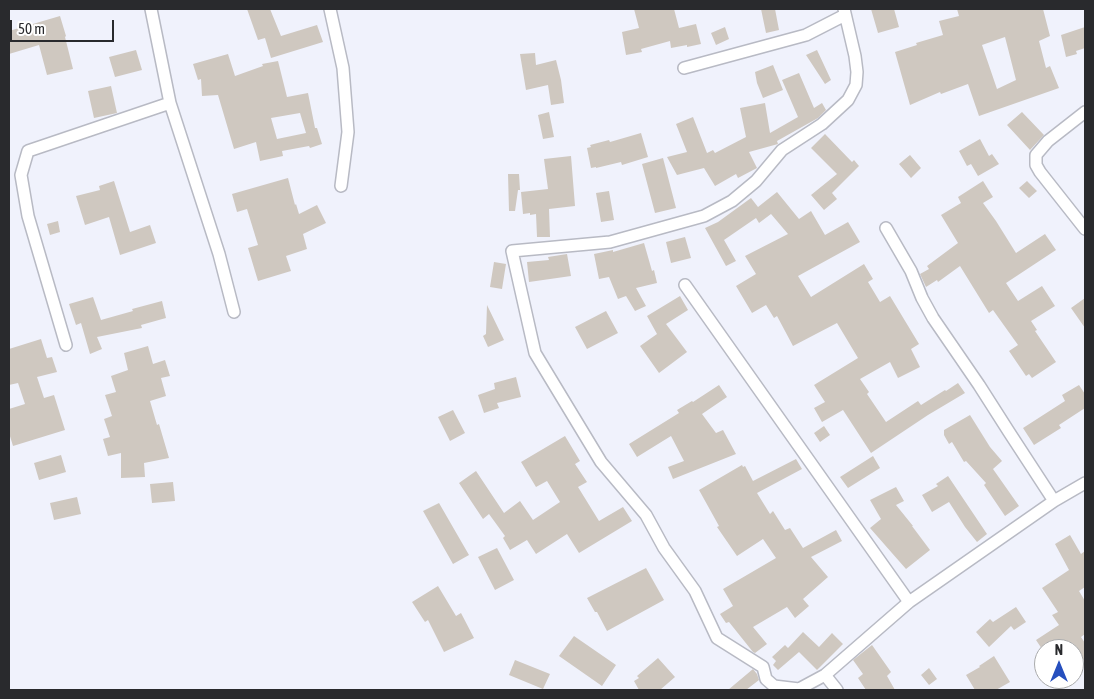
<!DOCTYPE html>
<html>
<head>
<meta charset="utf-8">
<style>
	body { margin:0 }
	#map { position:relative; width:1094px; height:699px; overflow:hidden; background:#f0f2fc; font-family:"Asap Condensed",sans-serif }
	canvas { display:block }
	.frame { position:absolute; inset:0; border:10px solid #292a2d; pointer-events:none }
	.north { position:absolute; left:1034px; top:639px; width:50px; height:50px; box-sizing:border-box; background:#fff; border:1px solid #a9aaab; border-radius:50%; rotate:0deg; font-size:14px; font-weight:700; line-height:20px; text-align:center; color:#292a2d }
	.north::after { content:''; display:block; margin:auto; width:18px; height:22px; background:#264fbe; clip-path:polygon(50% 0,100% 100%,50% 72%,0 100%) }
	.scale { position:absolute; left:10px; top:20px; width:104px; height:22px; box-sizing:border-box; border:2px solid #292a2d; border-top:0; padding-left:6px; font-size:15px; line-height:18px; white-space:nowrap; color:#292a2d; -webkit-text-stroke:4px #fff; paint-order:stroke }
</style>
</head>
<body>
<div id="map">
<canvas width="1094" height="699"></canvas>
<div class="frame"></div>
<div class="north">N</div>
<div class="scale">50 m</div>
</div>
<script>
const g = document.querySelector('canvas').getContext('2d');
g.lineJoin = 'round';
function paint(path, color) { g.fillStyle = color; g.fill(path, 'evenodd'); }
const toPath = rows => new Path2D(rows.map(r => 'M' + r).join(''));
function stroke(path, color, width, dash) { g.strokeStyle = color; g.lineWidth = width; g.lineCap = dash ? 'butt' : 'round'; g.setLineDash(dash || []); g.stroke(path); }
const building = toPath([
	[247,9,270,9,281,36,317,25,323,42,271,58,265,38,258,40],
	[634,9,674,9,679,28,696,24,701,44,687,47,687,45,671,48,670,41,641,49,642,52,626,55,622,32,639,28],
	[761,9,775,9,779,30,766,33],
	[871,9,894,9,899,27,878,33],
	[957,9,1043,9,1050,36,1039,41,1046,68,1050,66,1059,88,979,116,968,84,941,94,940,92,910,105,895,52,917,45,916,43,943,35,939,21,959,16],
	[1005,37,1016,80,997,89,982,45],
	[60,16,66,36,65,37,73,69,47,75,39,45,9,54,9,31],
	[725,27,729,39,716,45,711,33],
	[1085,27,1085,48,1076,51,1077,54,1066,57,1061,35],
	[136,50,142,70,115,77,109,57],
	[817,50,831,80,825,84,806,55],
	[535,53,536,65,556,60,561,80,564,103,551,105,548,85,526,90,520,54],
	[228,54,235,76,263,66,262,64,278,61,287,97,308,93,315,128,317,128,322,144,310,148,309,146,282,151,283,156,260,161,256,142,234,149,218,95,202,96,201,79,198,80,193,64],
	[300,113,306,133,277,139,271,118],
	[773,65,783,90,763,98,757,83,755,72],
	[799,73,814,108,822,103,826,110,818,118,777,141,778,144,749,152,757,168,738,178,736,174,715,186,704,168,677,175,667,157,687,152,676,124,693,117,707,153,713,150,715,153,746,137,740,108,765,103,770,133,798,117,782,80],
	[111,86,117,113,94,118,88,91],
	[549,112,554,137,543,139,538,115],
	[1022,112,1044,135,1030,150,1007,125],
	[641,133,648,157,622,165,621,162,596,168,596,167,591,168,587,148,591,147,590,145,609,140,610,142],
	[825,134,852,162,854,160,859,166,832,193,837,199,824,210,811,195,837,174,811,148],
	[980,139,989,156,992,154,999,164,978,176,971,164,967,166,959,151],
	[910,155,921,168,911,178,899,164],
	[571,156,575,206,549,209,550,237,537,237,536,214,530,215,530,213,523,214,521,192,548,189,544,159],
	[663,158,676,208,655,213,642,164],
	[508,174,519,174,520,190,518,190,515,211,509,211],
	[288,178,295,205,296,204,299,214,317,205,326,223,303,234,307,249,286,256,291,271,258,281,248,248,258,245,247,209,237,212,232,194],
	[114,181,130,232,150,225,156,243,120,255,109,217,85,225,76,196,100,190,99,186],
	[983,181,993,197,983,203,996,221,1016,253,1045,234,1056,250,1006,283,1018,301,1042,286,1055,306,1031,321,1037,330,1035,331,1056,362,1032,378,1029,374,1026,376,1009,351,1018,345,993,310,989,313,960,266,938,282,937,280,926,287,920,274,929,269,927,266,958,243,941,215,961,203,958,197],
	[1027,181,1037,191,1029,198,1019,188],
	[609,191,614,220,601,222,596,193],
	[777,192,799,219,811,211,825,235,848,222,860,242,798,276,811,297,864,264,873,279,868,282,880,302,890,296,919,344,911,349,920,367,898,378,890,362,860,379,869,392,867,394,886,422,918,401,921,405,945,390,946,391,958,383,965,393,928,415,871,453,843,410,822,422,814,408,825,402,814,385,858,358,837,323,793,346,777,316,774,318,766,305,752,313,736,286,756,274,745,256,788,234,771,214,759,223,756,218,724,240,736,261,726,266,705,228,718,222,751,198,758,207],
	[58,221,60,232,50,235,47,224],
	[685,237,691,258,671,263,666,242],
	[644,243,652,271,654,270,657,283,636,288,646,306,635,311,626,296,618,299,609,277,599,279,594,254,613,250,613,252],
	[567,254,571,276,529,282,527,262,549,260,548,257],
	[494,262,506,264,502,289,490,287],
	[680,296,688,310,666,324,687,352,659,373,640,346,657,334,647,316],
	[93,297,101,320,133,311,132,309,162,301,166,318,141,325,142,328,97,337,102,349,90,354,81,323,76,325,69,304],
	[1085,298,1085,328,1071,308],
	[487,305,504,340,488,347,483,336,486,334],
	[606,311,618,333,587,349,575,327],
	[41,339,47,358,52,357,57,372,37,377,44,398,54,395,65,430,13,446,9,433,9,409,25,404,18,383,9,385,9,349],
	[148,346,153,364,165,360,170,376,161,378,166,396,150,401,157,425,159,424,169,458,144,463,145,477,121,478,121,453,108,456,103,439,110,437,104,419,112,416,105,395,116,392,111,376,128,370,124,353],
	[516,377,521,397,497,403,499,408,484,413,478,395,495,389,494,383],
	[719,385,727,397,702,414,716,433,723,430,736,454,673,479,668,467,684,461,671,436,637,457,629,444,679,413,677,410,692,401,693,402],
	[1079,385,1085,394,1085,408,1059,425,1061,428,1034,445,1023,428,1065,401,1062,395],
	[453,410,465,433,450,441,438,417],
	[970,415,990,447,1002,461,993,469,1019,506,1005,516,984,485,986,483,966,461,964,462,952,442,949,444,944,435,944,430],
	[824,426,830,435,820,442,814,433],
	[565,436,580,461,575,464,587,482,578,487,599,521,623,507,632,521,579,553,567,534,536,554,527,540,510,550,503,538,505,536,489,514,483,519,459,483,476,471,504,513,520,501,533,520,560,502,547,481,536,487,521,462],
	[61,455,66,472,39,480,34,463],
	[873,456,880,468,848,488,840,477],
	[796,459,802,469,757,493,770,514,773,511,785,530,790,528,803,548,836,530,842,541,811,557,828,577,803,599,809,606,795,618,787,607,753,627,767,644,755,653,753,652,729,622,726,623,720,614,733,606,723,589,776,558,763,539,737,556,717,527,719,526,699,490,742,465,743,467,745,466,753,481],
	[948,476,987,534,977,542,965,527,949,502,932,512,922,495,938,486,936,484],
	[173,482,175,501,152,503,150,484],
	[896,487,904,501,896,505,913,526,912,526,930,550,906,569,870,528,881,519,870,500],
	[77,497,81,514,54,520,50,503],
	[439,503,469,555,453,564,423,511],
	[1070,535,1081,554,1085,551,1085,587,1079,591,1085,601,1085,634,1081,637,1085,643,1085,659,1074,666,1074,649,1042,649,1036,640,1059,625,1052,615,1058,612,1042,588,1069,570,1055,544],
	[497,548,514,580,495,590,478,557],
	[646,568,664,600,607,631,597,612,595,612,587,598],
	[438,586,456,616,461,613,474,638,444,652,428,620,425,622,412,602],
	[1016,607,1026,622,1014,630,1011,626,989,647,976,632,990,619,993,622],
	[803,632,819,647,832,633,843,644,817,670,799,652,778,670,773,665,776,661,772,657,785,645,788,648],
	[574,636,616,665,602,686,559,656],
	[872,645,891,672,887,676,895,690,866,690,858,678,863,674,853,660],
	[994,656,1010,682,996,690,975,690,966,675,980,667,979,666],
	[658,658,675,677,660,690,639,690,634,681,639,678,637,676],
	[515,660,550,674,543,689,509,675],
	[929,668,937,679,929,685,921,675],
	[753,669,757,674,759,680,746,690,728,690]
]);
const street = toPath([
	[330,9,343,68,348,132,341,186],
	[844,9,855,56,857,72,856,85,848,100,822,124,782,150,756,181,732,201,704,216,610,242,512,251,535,353,601,462,646,515,664,548,695,591,717,638,763,667,766,679,774,686,799,689,825,675,909,602,1054,501,1085,483],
	[684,68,806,35,845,15],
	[170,103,219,254,234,312],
	[1085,112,1048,141,1036,155,1036,165,1040,172,1085,229],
	[886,228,911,271,922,298,933,318,979,385,1009,432,1054,501],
	[685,285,909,602],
	[66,345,28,216,21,175,28,151,170,103,151,9],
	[825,675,837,690]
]);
paint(building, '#cfc8c0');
stroke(street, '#b8bac4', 14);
stroke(street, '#fff', 11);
</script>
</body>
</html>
